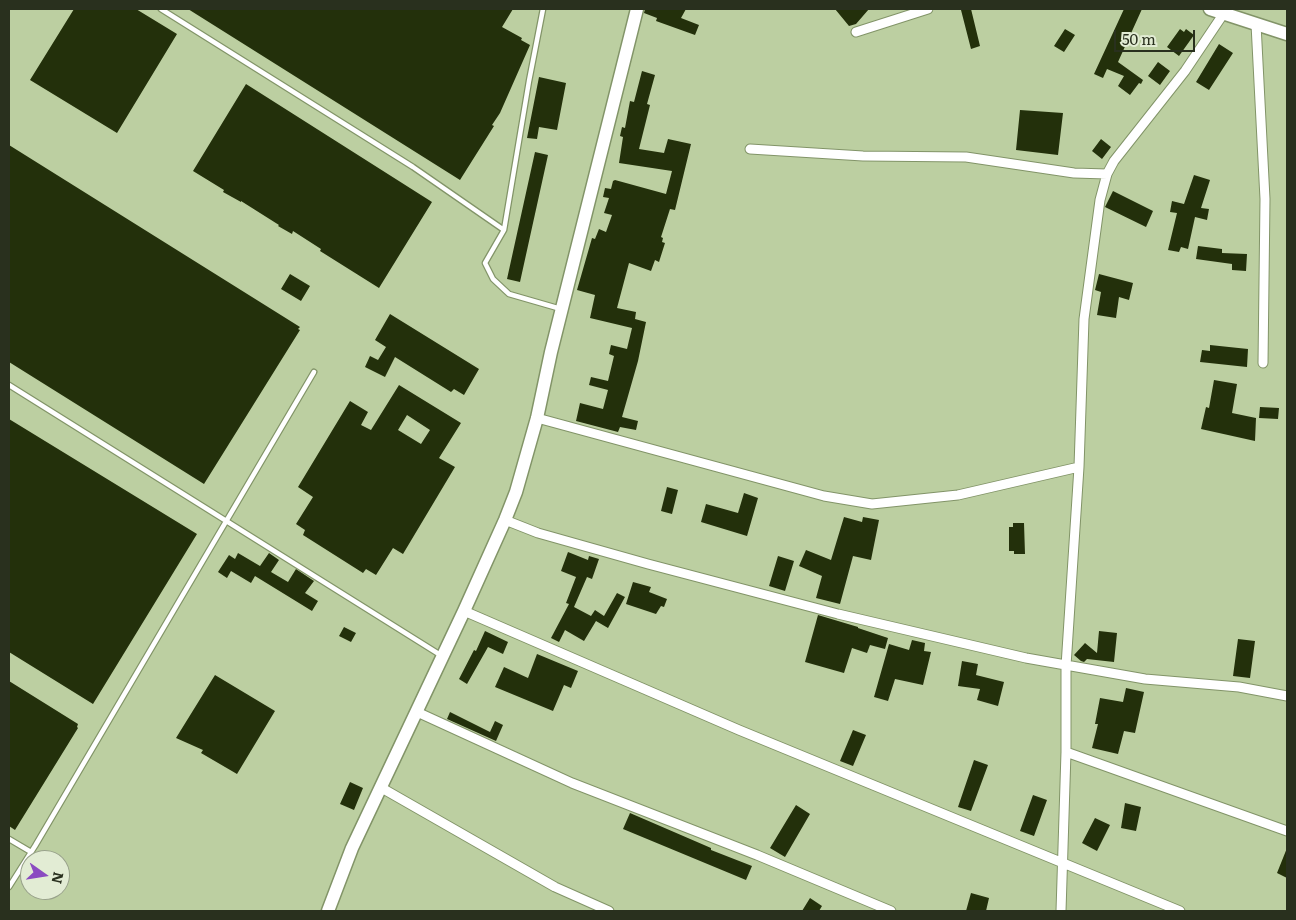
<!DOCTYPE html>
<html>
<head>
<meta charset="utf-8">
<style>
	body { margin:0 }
	#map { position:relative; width:1296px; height:920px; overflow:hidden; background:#bccfa1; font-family:Literata,serif }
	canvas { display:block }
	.frame { position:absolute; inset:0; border:10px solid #29301e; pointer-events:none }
	.north { position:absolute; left:20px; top:850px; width:50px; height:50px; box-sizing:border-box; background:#e2ecd4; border:1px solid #98a18b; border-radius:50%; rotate:103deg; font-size:14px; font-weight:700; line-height:20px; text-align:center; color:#29301e }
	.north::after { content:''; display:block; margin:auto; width:18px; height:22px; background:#8b4bc1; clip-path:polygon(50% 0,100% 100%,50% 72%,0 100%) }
	.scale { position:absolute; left:1114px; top:30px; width:81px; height:22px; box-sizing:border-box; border:2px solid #29301e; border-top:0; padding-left:6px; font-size:15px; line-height:18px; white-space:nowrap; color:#29301e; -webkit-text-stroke:4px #e2ecd4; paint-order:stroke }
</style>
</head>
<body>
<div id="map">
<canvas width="1296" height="920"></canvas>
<div class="frame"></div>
<div class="north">N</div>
<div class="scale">50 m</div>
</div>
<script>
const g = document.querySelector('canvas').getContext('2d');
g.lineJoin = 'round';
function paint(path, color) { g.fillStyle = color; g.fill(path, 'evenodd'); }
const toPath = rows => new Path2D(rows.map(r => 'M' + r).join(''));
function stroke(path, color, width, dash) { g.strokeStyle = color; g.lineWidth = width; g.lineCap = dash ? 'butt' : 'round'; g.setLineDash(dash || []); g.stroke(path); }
const building = toPath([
	[74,9,136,9,177,34,117,133,30,80],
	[188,9,513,9,502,27,522,38,521,40,530,45,500,113,492,125,494,126,460,180],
	[645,9,686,9,681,18,699,25,695,35,656,21,657,18,644,13],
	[835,9,869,9,856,24,849,26],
	[971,9,980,46,971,49,961,10],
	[1124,9,1142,9,1118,62,1143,80,1141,84,1139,83,1130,95,1118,86,1124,76,1107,69,1103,78,1094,74],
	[1065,29,1075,35,1064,52,1054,46],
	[1180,29,1184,32,1186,29,1194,35,1179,56,1167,47],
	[1219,44,1233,53,1209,90,1196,82],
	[1158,62,1170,71,1160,85,1148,76],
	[642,71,655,75,647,104,650,105,639,149,664,153,668,139,691,144,675,210,670,209,661,237,663,238,662,242,665,243,659,262,655,260,651,271,629,263,617,308,636,312,635,319,646,322,638,361,622,417,638,421,636,430,620,427,618,432,576,421,580,403,603,409,608,390,589,385,591,377,608,381,614,356,609,354,611,345,627,349,632,328,590,318,595,295,577,290,592,238,595,239,599,229,606,232,612,215,604,213,609,198,603,197,605,188,611,189,613,181,615,180,666,194,672,171,619,163,623,137,620,136,622,127,625,128,630,101,634,102],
	[539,77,566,83,557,130,539,127,537,139,527,138],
	[246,84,432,202,379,288,320,251,321,249,293,231,292,234,278,226,279,225,241,201,241,202,223,192,224,190,193,171],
	[1020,110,1063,113,1058,155,1016,150],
	[1101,139,1111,147,1102,159,1092,151],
	[9,145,300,327,298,329,300,330,204,484,9,362],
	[535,152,548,155,520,282,507,279],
	[1194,175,1210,180,1201,208,1209,209,1207,220,1195,217,1188,249,1181,247,1179,252,1168,250,1177,213,1170,212,1172,201,1184,204],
	[1113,191,1153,211,1146,227,1105,207],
	[1198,246,1222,249,1222,253,1247,254,1246,271,1232,270,1232,264,1196,259],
	[290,274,310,286,301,301,281,289],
	[1099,274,1133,283,1129,300,1119,297,1116,318,1097,315,1101,292,1095,290],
	[390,314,479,369,464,395,454,389,451,392,395,357,385,377,365,367,370,356,378,360,386,347,375,340],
	[1210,345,1248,349,1247,367,1200,362,1202,350,1210,351],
	[1214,380,1237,384,1232,413,1256,418,1255,441,1201,429,1206,407,1209,408],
	[399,385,461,423,439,458,455,467,403,554,393,548,376,575,366,569,363,573,303,535,305,530,296,524,313,497,298,487,350,401,368,412,361,425,371,430],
	[407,415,430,430,421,444,398,430],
	[1260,407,1279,408,1278,419,1259,418],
	[9,419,197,534,93,704,9,652],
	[667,487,678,490,672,514,661,511],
	[744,493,758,498,747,536,701,522,706,504,738,513],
	[844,517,862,522,863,517,879,520,871,560,853,556,840,604,816,598,822,576,799,566,806,550,831,560],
	[1013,523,1024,523,1025,554,1014,554,1014,551,1009,551,1009,527,1013,527],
	[568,552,588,560,589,556,599,559,592,579,587,577,574,607,591,616,595,610,604,616,617,593,625,597,608,628,596,621,584,641,565,630,559,642,551,638,569,604,566,603,576,577,561,571],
	[238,553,260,566,269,553,279,560,271,572,288,582,296,569,314,581,305,593,318,601,312,611,255,576,251,583,231,571,227,578,218,572,229,555,235,559],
	[778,556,794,561,785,591,769,586],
	[633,582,651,587,649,592,667,599,664,607,661,606,656,614,626,604],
	[818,615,858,627,858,628,888,638,885,649,870,645,867,653,852,648,844,673,805,662],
	[344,627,356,633,351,642,339,636],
	[485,631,508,642,503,654,488,647,467,684,459,679,474,650,476,651],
	[1099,631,1117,633,1114,662,1087,659,1084,662,1081,661,1074,655,1085,643,1097,653],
	[1238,639,1255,641,1250,678,1233,676],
	[912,640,925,643,924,651,931,652,923,685,895,679,888,701,874,697,889,644,909,650],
	[537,654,578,671,571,688,564,685,553,711,495,687,504,667,528,678],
	[962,661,978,664,976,675,1004,682,998,706,977,700,980,689,958,686],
	[215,675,275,711,237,774,201,753,203,750,176,738],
	[9,681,78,724,77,727,78,728,15,830,9,826],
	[1126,688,1144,692,1135,733,1124,731,1118,754,1092,748,1098,724,1095,724,1100,698,1123,702],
	[450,712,490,732,495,721,503,725,496,741,447,719],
	[853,730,866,735,853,766,840,761],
	[974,760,988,765,971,811,958,807],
	[350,782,363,788,354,810,340,804],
	[1033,795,1047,800,1034,836,1020,831],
	[1125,803,1141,807,1136,831,1121,828],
	[796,805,810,814,785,857,770,848],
	[630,813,711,848,711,850,752,866,746,880,623,829],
	[1095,818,1110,825,1097,851,1082,843],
	[1287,848,1287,878,1277,873],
	[971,893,989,898,986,911,966,911],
	[810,898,822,906,819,911,802,911]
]);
const lane = toPath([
	[161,9,413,167,504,230],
	[543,9,529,81,504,230,485,263,493,279,509,294,561,309],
	[9,385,442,656],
	[9,839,31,852],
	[9,887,35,846,314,372]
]);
const street = toPath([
	[1256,24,1265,199,1263,363],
	[856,32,928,9],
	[750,149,863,156,966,157,1074,173,1107,174],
	[537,418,824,496,872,504,958,495,1079,467],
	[505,520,538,533,648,564,838,614,1026,658,1145,679,1239,687,1287,696],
	[464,611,739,730,1180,911],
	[417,712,572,783,757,855,891,911],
	[1066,752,1287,831],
	[380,787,555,887,609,911],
	[1061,911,1066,752,1066,666,1079,467,1084,319,1100,200,1107,174,1114,161,1185,71,1226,10]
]);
const secondary = toPath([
	[1210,9,1287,34],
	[328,911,352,848,464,611,505,520,516,492,537,418,551,352,637,9]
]);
paint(building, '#23300b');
stroke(lane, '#829468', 7);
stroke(street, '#829468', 11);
stroke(secondary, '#829468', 15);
stroke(lane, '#fff', 4.5);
stroke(street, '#fff', 9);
stroke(secondary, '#fff', 12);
</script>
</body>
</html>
